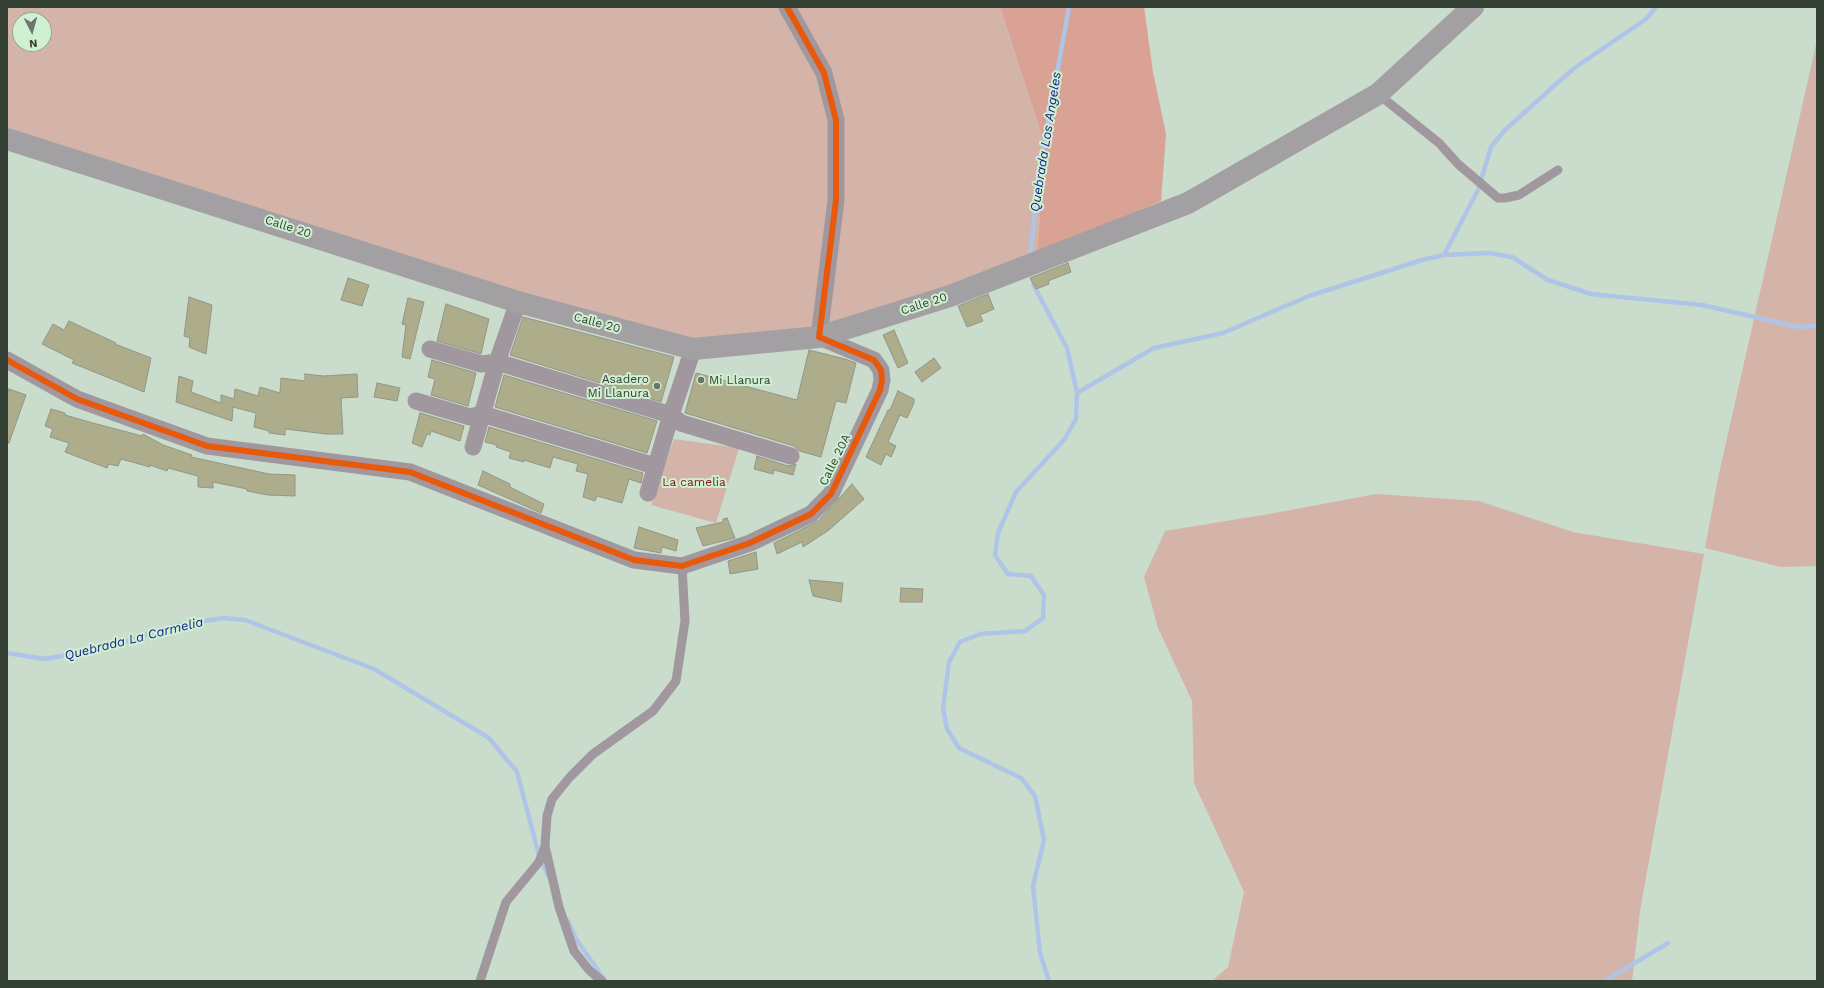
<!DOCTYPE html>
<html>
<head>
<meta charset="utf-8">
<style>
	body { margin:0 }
	#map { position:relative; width:1824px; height:988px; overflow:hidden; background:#cadccb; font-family:"Work Sans",sans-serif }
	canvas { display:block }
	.frame { position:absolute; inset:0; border:8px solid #344034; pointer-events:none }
	.north { position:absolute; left:12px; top:12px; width:40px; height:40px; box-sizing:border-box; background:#d0f0d2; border:1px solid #92aa93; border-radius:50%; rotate:174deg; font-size:11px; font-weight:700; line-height:16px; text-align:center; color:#344034 }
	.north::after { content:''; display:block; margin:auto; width:14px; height:18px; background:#687769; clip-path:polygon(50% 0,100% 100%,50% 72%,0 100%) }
</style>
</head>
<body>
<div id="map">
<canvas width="1824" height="988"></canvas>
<div class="frame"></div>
<div class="north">N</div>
</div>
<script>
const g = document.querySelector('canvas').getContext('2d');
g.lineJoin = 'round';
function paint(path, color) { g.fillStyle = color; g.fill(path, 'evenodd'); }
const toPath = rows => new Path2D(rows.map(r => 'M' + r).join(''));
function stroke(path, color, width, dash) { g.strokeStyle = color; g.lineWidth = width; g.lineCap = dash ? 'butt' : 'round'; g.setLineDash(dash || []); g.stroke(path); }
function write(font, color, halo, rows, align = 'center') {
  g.font = font + ' "Work Sans",sans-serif'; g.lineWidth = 4; g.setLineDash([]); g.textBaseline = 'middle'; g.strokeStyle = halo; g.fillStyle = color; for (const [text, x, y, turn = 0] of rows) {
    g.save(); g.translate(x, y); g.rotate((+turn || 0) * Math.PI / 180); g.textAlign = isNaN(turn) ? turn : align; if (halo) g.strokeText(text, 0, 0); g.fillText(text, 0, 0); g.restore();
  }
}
const green = toPath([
	[7,7,1000,7,1045,145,1037,255,831,326,665,342,7,138],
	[20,20,44,20,44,44,20,44],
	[1817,40,1817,566,1781,567,1705,548,1718,478],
	[674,439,739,448,716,523,651,505],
	[1376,494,1479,501,1573,532,1704,554,1640,911,1632,981,1212,981,1228,967,1244,892,1194,783,1192,701,1158,628,1144,577,1165,531,1269,514]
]);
const forest = toPath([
	[1000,7,1144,7,1153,72,1166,134,1161,201,1037,255,1045,145]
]);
const stream = toPath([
	[1444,255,1478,190,1491,147,1505,130,1573,69,1646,19,1656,7],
	[1030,258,1039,173,1069,7],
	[1033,279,1034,286,1067,348,1077,393,1076,419,1064,440,1016,492,998,533,995,555,1008,574,1031,576,1044,595,1043,618,1025,631,980,634,960,642,949,662,943,708,947,729,959,748,1021,778,1035,796,1044,840,1033,886,1040,953,1049,981],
	[1077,393,1154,348,1223,333,1309,296,1422,260,1444,255,1489,253,1512,257,1548,280,1591,294,1702,305,1798,327,1817,326],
	[7,653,45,659,109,647,174,626,223,618,245,620,374,669,489,738,517,772,539,855,548,876],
	[568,921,576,939,604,979],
	[1605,981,1668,943]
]);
const building = toPath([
	[1068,263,1071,272,1048,281,1049,284,1036,289,1030,278,1068,263],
	[348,278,369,285,362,306,341,300,348,278],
	[988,294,994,309,980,315,983,321,967,327,958,306,988,294],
	[189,297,212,305,206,354,189,347,190,338,184,336,189,297],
	[408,298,424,302,410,359,402,357,406,325,402,324,408,298],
	[446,304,489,319,481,354,437,341,446,304],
	[523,317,674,357,661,402,510,355,523,317],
	[69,321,116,343,115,344,151,358,144,392,72,363,74,360,42,344,53,324,64,330,69,321],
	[894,330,908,363,898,368,883,335,894,330],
	[809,350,845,359,856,363,846,403,836,401,821,457,799,451,794,446,685,413,696,373,797,400,809,350],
	[934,358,941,368,922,382,915,372,934,358],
	[432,360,476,373,468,406,431,395,435,379,428,377,432,360],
	[305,374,323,376,357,374,358,397,341,398,343,434,326,434,285,429,285,435,269,433,269,431,254,427,256,413,233,407,232,421,176,402,179,376,193,381,191,392,221,403,221,395,234,399,235,389,258,396,260,387,280,393,281,378,305,381,305,374],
	[504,375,657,421,647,453,495,407,504,375],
	[377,383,400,388,397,401,374,397,377,383],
	[9,389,26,395,9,443,7,443,7,396,9,389],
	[898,391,914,399,914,403,907,418,900,415,888,442,896,446,891,457,886,454,881,465,866,457,888,410,890,410,898,391],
	[51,409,65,413,65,415,93,423,142,436,143,434,163,445,192,455,191,457,269,474,295,475,295,496,268,495,247,491,247,489,213,482,213,488,198,487,198,476,168,468,167,471,150,465,150,467,121,459,118,466,109,464,107,468,65,452,69,443,50,437,53,429,45,426,51,409],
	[420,413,464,426,460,441,431,431,430,435,427,434,422,447,412,443,420,413],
	[489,427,643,473,641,483,629,479,622,503,597,496,595,501,583,497,588,474,576,471,578,464,553,457,550,468,524,460,524,462,509,458,511,452,496,447,497,445,485,442,489,427],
	[757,456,788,466,796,464,793,475,774,470,773,474,754,469,757,456],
	[483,471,510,484,510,487,544,504,541,513,478,485,483,471],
	[852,484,864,499,829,530,803,547,802,542,777,554,774,543,818,521,852,484],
	[727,518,735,538,703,546,696,528,723,522,723,519,727,518],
	[639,527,678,540,676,551,662,547,661,553,634,548,639,527],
	[756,552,758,569,730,574,728,561,756,552],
	[809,580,843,583,841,602,813,596,809,580],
	[901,588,923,589,922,602,900,602,901,588]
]);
const lane = toPath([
	[1378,94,1439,143,1458,164,1498,198,1505,198,1519,195,1558,170],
	[545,846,559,907,574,951,589,970,602,981],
	[480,981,506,902,539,862,545,846,547,816,552,799,569,778,593,754,653,711,676,681,685,621,682,566]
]);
const street = toPath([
	[430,349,481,364,497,362,671,415,681,423,791,456],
	[7,360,77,399,207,446,410,472,634,560,682,566,750,543,811,514,831,494,880,390,882,380,881,370,874,360,819,337,836,200,836,120,824,73,787,7],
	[416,401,470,417,482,414,655,466],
	[473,447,497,362,518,302],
	[648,493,671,415,693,349]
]);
const secondary = toPath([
	[7,139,518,302,693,349,819,337,950,296,1188,203,1378,94,1473,7]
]);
const cycleway = toPath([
	[7,360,77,399,207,446,410,472,634,560,682,566,750,543,811,514,831,494,880,390,882,380,881,370,874,360,819,337,836,200,836,120,824,73,787,7]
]);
const markers = [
	[701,380,4,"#687769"],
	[657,386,4,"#687769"]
];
const streetNames = [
	["Calle 20",288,227,18],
	["Calle 20",924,304,-18],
	["Calle 20",597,323,15],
	["Calle 20A",835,460,-64]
];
const poiNames = [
	["Asadero",649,379],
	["Mi Llanura",649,393],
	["Mi Llanura",709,380,"left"]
];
const parkNames = [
	["La camelia",694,482]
];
const waterNames = [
	["Quebrada Los Angeles",1046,142,-81],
	["Quebrada La Carmelia",134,639,-14]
];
paint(green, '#d4b4a8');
paint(forest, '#d9a295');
stroke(stream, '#afc5e8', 4.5);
paint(building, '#adac8b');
stroke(building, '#919688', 1);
stroke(lane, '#a0979f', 9);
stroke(street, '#a0979f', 17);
stroke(secondary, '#a3a0a3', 22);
stroke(cycleway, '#e8590c', 6);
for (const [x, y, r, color] of markers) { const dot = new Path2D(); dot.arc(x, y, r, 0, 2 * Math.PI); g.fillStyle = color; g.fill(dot); stroke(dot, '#d0f0d2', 1.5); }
write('12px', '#344034', '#d0f0d2', streetNames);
write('12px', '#344034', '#d0f0d2', poiNames, 'right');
write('12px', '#7e1515', '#d0f0d2', parkNames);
write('italic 13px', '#0e1c88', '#d0f0d2', waterNames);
</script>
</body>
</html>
